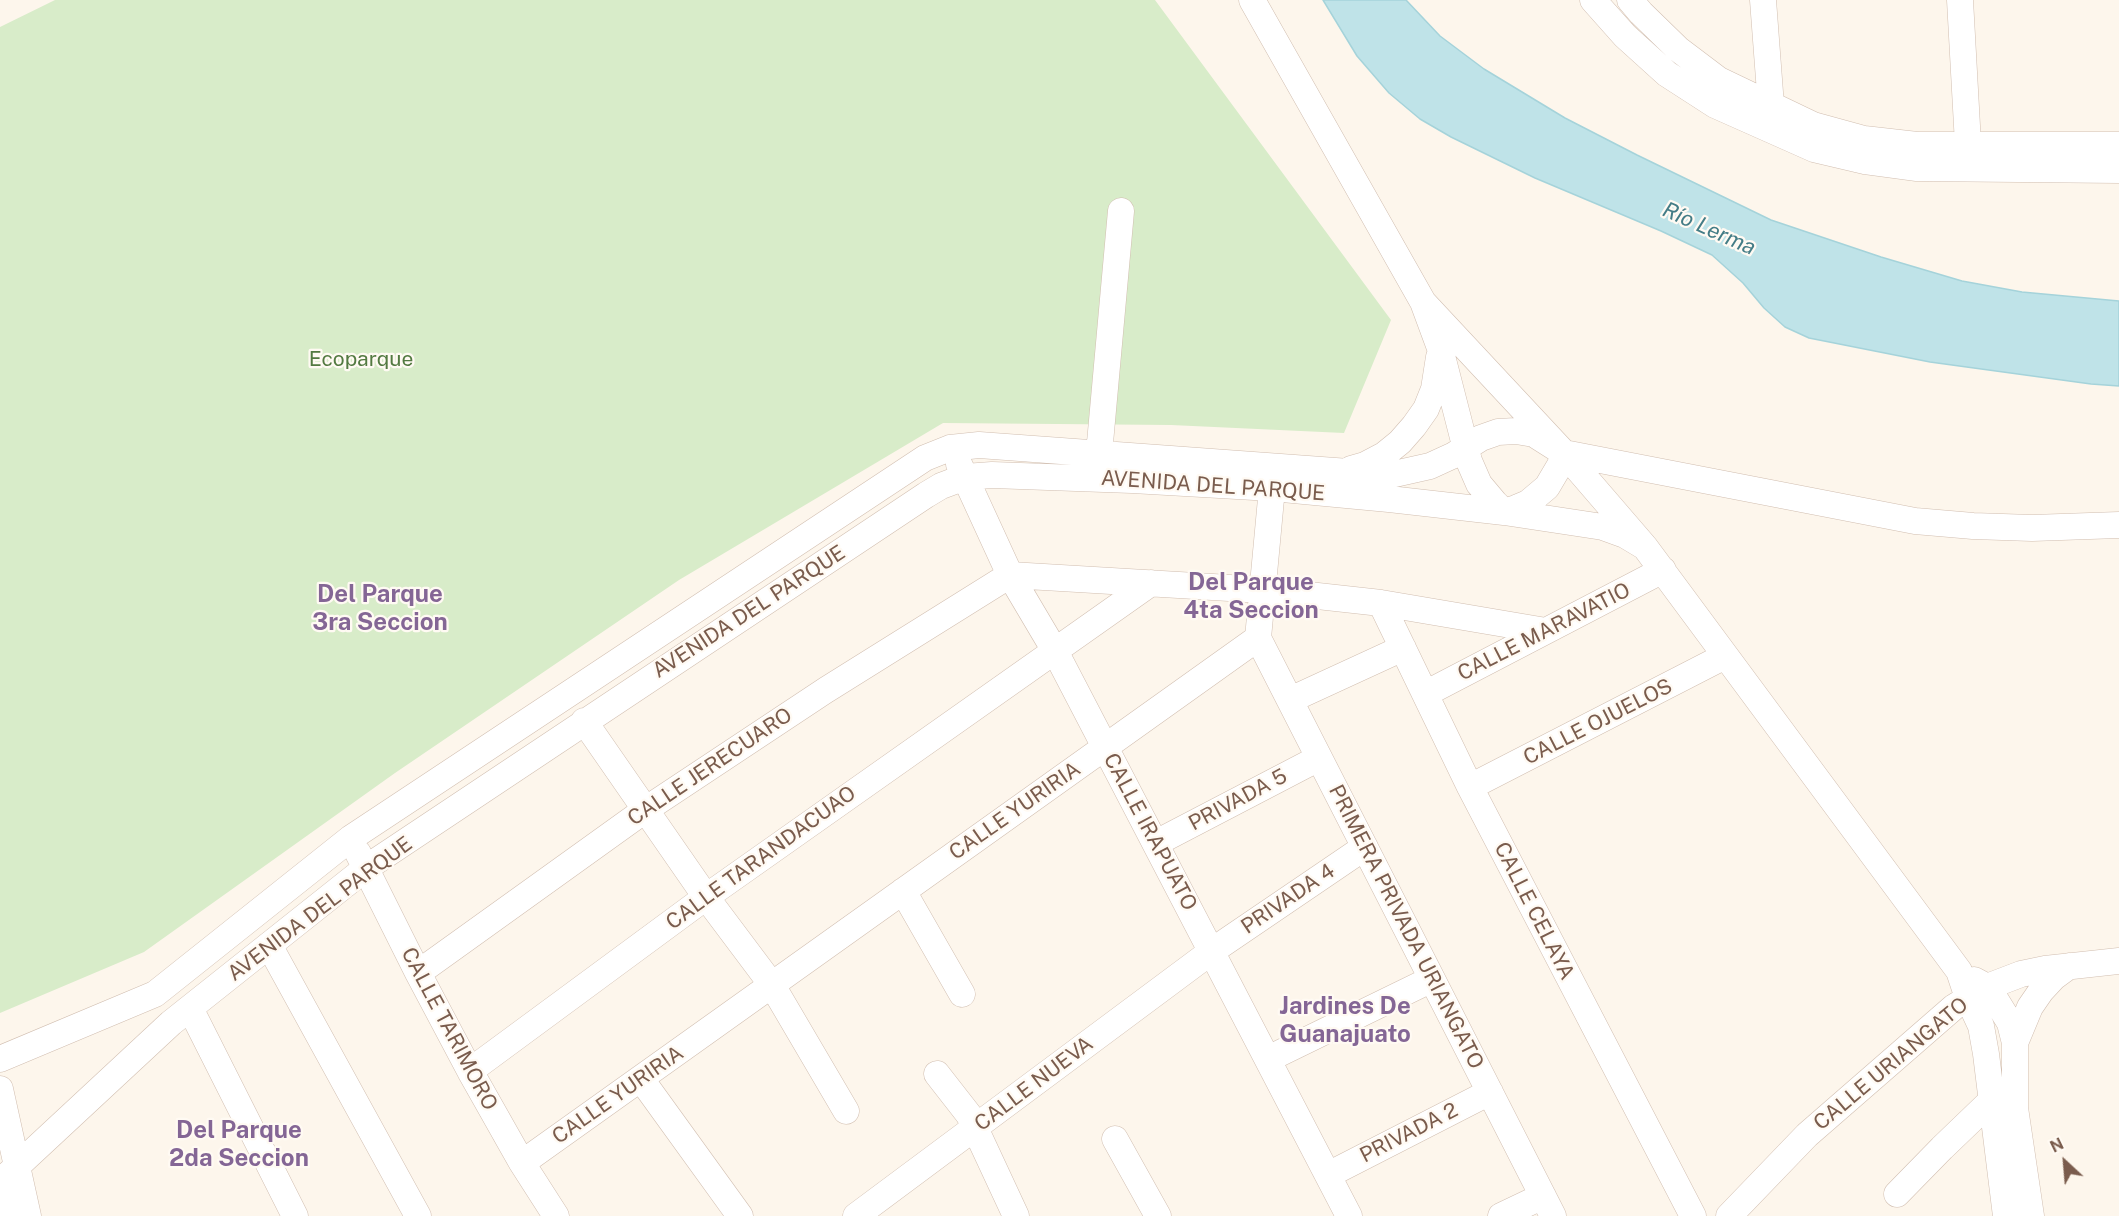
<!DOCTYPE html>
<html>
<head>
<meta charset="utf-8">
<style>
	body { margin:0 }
	#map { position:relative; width:2119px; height:1216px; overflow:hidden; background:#fdf6ec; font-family:"Public Sans",sans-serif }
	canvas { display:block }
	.north { position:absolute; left:2035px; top:1132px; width:60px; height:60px; -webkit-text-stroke:4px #fffaf3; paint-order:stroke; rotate:334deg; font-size:16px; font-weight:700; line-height:24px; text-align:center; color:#7a5c4d }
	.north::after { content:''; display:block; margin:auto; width:21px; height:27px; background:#7a5c4d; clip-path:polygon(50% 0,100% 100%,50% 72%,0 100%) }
</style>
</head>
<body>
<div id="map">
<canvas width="2119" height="1216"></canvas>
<div class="north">N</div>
</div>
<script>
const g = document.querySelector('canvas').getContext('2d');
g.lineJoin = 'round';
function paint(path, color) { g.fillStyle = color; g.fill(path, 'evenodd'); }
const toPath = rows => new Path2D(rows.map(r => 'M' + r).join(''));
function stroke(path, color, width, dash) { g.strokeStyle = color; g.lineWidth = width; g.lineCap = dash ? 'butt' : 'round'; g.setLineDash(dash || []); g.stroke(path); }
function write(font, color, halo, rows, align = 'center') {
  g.font = font + ' "Public Sans",sans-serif'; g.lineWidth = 4.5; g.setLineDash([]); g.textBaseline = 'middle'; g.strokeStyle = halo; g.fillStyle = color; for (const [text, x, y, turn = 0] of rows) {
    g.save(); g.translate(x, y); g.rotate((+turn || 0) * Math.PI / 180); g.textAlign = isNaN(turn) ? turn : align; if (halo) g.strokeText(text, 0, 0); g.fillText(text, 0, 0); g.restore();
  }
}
const green = toPath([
	[55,0,1155,0,1391,320,1344,433,1171,425,943,423,679,580,395,773,144,952,0,1013,0,27]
]);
const water = toPath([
	[1323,0,1406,0,1440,36,1484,69,1565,118,1637,155,1771,220,1881,257,1962,281,2022,292,2119,301,2119,386,2091,384,1930,362,1809,338,1785,327,1764,308,1743,283,1712,255,1661,231,1535,178,1451,137,1420,119,1389,93,1357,56,1323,0]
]);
const minor = toPath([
	[1252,0,1423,302,1440,348,1469,461,1479,484,1495,503,1504,512,1516,508,1528,503,1547,487,1560,465,1564,453],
	[1593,0,1625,36,1667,74,1715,105,1814,149,1865,161,1917,168,2119,170],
	[1630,0,1641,13,1678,49,1719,80,1813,125,1864,139,1917,145,2119,145],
	[1763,0,1772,119],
	[1960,0,1969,162],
	[1423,302,1564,453,1645,547,1959,971,1968,998,1981,1026,1986,1054,2006,1216],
	[1099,454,1121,211],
	[959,464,1010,575,1055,651,1349,1216],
	[1351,469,1365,465,1384,455,1400,442,1414,426,1426,409,1434,389,1439,357],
	[1381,603,1470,787,1693,1216],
	[1258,638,1553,1216],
	[1258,638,1272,488],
	[1425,694,1663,570],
	[1290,700,1403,648],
	[584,721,706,897,772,985,846,1111],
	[1470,787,1725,656],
	[1156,843,1319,758],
	[358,853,418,973,470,1071,522,1163,556,1216],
	[903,891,962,994],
	[269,945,418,1216],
	[418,973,645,810,826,690,1010,575,1263,590,1381,603,1546,631],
	[1974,980,1987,987,1994,997,2010,1023,2015,1043,2015,1108,2031,1216],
	[190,1008,295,1216],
	[2015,1043,2030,1007,2041,991,2054,977,2069,966],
	[0,1059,155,994,351,838,925,458,950,448,979,445,1390,475,1430,466,1454,455,1481,438,1498,432,1516,431,1534,434,1564,453,1915,521,1973,526,2032,528,2119,525],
	[1268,1059,1432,979],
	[470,1071,706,897,1151,583],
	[937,1074,969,1115,1016,1216],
	[641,1079,740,1216],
	[0,1089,28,1216],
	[1115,1139,1158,1216],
	[522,1163,1258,638],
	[1328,1175,1490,1092],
	[0,1182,171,1023,366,868,926,495,941,486,965,477,992,475,1132,480,1272,488,1389,499,1504,512,1603,527,1625,535,1645,547],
	[1897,1194,1942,1148,1992,1100],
	[0,1199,4,1216],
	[856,1216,1212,951,1365,847],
	[1501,1216,1543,1196],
	[1729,1216,1807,1135,1954,1007,1987,987,2021,974,2045,969,2119,961]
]);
const parkNames = [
	["Ecoparque",361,360]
];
const streetNames = [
	["AVENIDA DEL PARQUE",1213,486,4],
	["AVENIDA DEL PARQUE",749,612,-33],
	["CALLE MARAVATIO",1544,632,-27],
	["CALLE OJUELOS",1598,722,-27],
	["CALLE JERECUARO",710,767,-34],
	["PRIVADA 5",1238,800,-28],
	["CALLE YURIRIA",1015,811,-35],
	["CALLE IRAPUATO",1150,832,62],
	["CALLE TARANDACUAO",761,858,-36],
	["PRIVADA 4",1288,899,-34],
	["AVENIDA DEL PARQUE",320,909,-37],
	["CALLE CELAYA",1534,911,63],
	["PRIMERA PRIVADA URIANGATO",1406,927,63],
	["CALLE TARIMORO",449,1029,62],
	["CALLE URIANGATO",1891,1064,-40],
	["CALLE NUEVA",1034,1084,-37],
	["CALLE YURIRIA",618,1095,-35],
	["PRIVADA 2",1409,1133,-27]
];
const waterNames = [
	["Río Lerma",1709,229,24]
];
const quarterNames = [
	["Del Parque",1251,583],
	["4ta Seccion",1251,611],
	["Del Parque",380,595],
	["3ra Seccion",380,623],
	["Jardines De",1345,1007],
	["Guanajuato",1345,1035],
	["Del Parque",239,1131],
	["2da Seccion",239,1159]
];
paint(green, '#d8ecc9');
paint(water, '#bfe3e8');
stroke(water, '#a5d3da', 1.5);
stroke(minor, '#d1beb0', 27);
stroke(minor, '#fff', 26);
write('21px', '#537a41', '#fffaf3', parkNames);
write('21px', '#7a5c4d', '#fffaf3', streetNames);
write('italic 22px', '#437c86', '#fffaf3', waterNames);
write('bold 24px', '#846695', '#fffaf3', quarterNames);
</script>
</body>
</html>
